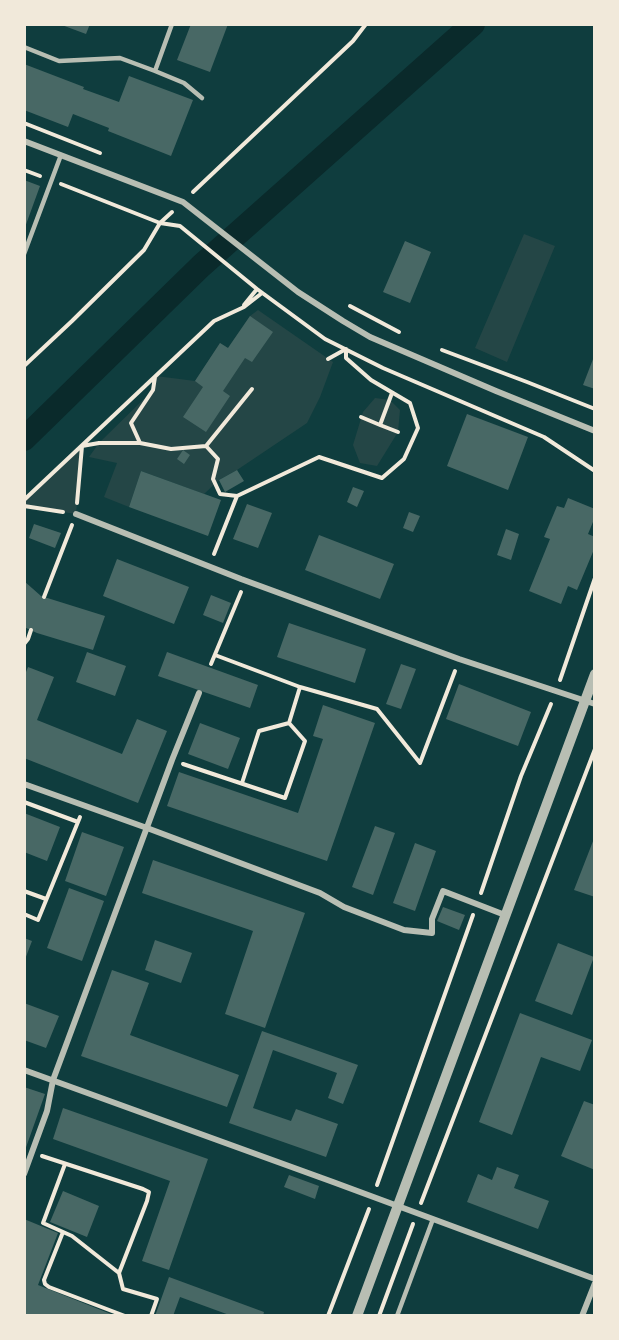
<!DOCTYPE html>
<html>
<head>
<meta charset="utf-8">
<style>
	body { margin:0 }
	#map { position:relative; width:619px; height:1340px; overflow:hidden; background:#0f3d3e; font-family:"DM Sans",sans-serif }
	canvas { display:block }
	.frame { position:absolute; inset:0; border:26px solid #f1e9da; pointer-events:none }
</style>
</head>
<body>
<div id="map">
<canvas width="619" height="1340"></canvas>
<div class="frame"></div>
</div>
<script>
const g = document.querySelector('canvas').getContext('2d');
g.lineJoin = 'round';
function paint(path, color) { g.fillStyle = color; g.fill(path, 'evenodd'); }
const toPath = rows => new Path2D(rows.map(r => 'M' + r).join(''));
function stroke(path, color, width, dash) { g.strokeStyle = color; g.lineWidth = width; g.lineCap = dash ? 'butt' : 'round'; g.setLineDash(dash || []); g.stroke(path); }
const green = toPath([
	[524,234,555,246,507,362,475,348],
	[258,310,333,362,320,397,307,423,237,470,219,480,204,494,141,471,129,507,104,497,117,463,89,457,99,443,153,390,156,376,195,381,220,343,228,348,250,316],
	[375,398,390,400,400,410,398,432,377,466,360,463,353,445,363,412],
	[82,446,76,514,24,506,24,500]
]);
const canal = toPath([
	[24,439,201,266,473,24]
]);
const building = toPath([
	[59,24,90,24,86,34],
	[191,24,228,24,210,72,177,60],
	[24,64,84,87,83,89,119,102,129,76,193,100,171,156,108,131,109,128,73,114,68,127,24,110],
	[24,180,40,186,24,230],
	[405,241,431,252,410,303,383,292],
	[250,316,273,332,252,362,245,358,223,391,230,396,206,432,183,417,203,387,195,381,220,343,228,348],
	[595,354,595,389,583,385],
	[467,414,528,437,508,490,447,466],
	[183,450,190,455,184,464,177,459],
	[237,470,244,481,225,492,219,480],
	[141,471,221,500,208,536,129,507],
	[353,487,364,491,357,507,347,502],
	[568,498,595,509,595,517,588,534,595,537,595,547,577,590,568,586,561,604,529,591,550,539,544,537,557,506,564,508],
	[247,504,272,513,258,548,233,539],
	[409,512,420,516,413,532,403,528],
	[34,524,61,533,55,548,29,538],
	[506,529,519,534,511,560,497,555],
	[319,535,394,564,380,599,305,570],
	[117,559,189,587,174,624,103,596],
	[24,581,41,596,105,616,93,650,37,633,24,627],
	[211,595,231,603,223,623,203,615],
	[289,623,366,649,355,683,277,657],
	[87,652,126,666,115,696,76,682],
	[167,652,258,685,250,708,158,676],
	[401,664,416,669,401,709,386,704],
	[28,667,54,677,37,720,122,754,137,719,167,731,138,803,24,758,24,677],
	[459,684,531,712,518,746,446,719],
	[323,705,375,723,327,861,167,806,179,772,298,813,323,739,313,736],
	[200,723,240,738,228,769,188,754],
	[24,813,60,827,47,861,24,852],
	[375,826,395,833,373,895,352,887],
	[82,832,124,847,106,896,65,881],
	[595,836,595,897,574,890],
	[415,843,436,851,415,911,393,903],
	[153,860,305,913,265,1028,225,1014,253,931,142,893],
	[69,888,104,901,82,961,47,948],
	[443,907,465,915,459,930,437,921],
	[24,938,32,941,24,962],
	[155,940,192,953,181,983,145,970],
	[558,943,594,957,572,1015,535,1001],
	[112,970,149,983,130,1035,239,1075,227,1107,81,1056],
	[24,1003,59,1016,46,1048,24,1040],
	[520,1013,592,1040,580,1071,541,1057,512,1135,479,1122],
	[262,1031,358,1065,343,1104,328,1098,337,1073,273,1050,253,1108,291,1121,296,1109,338,1124,326,1157,229,1123],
	[24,1087,45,1094,24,1153],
	[584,1101,595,1105,595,1170,561,1156],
	[63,1108,208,1159,169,1270,142,1261,170,1181,53,1139],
	[497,1167,519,1175,514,1188,549,1201,538,1229,467,1202,478,1174,492,1180],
	[289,1175,319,1186,315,1199,284,1187],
	[63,1191,99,1206,87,1237,50,1222],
	[24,1219,58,1233,38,1285,116,1316,24,1316],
	[169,1277,264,1312,263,1316,232,1316,180,1297,173,1316,155,1316]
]);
const path = toPath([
	[24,123,100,153],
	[24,170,40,176],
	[61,184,160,223,180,226,257,289,325,339,383,368,544,437,595,471],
	[193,192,353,41,366,24],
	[244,305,257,289],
	[350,306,399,332],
	[442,350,527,382,595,409],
	[24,366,72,321,144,250,160,223,172,212],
	[361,417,380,425,392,393],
	[380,425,398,432],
	[140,443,131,423,153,390,155,377],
	[206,446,218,459,213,479,220,494,237,496],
	[24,500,214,321,244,307,262,293],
	[77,503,82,446,99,443,140,443,171,449,206,446,252,389],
	[24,506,63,512],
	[214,554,237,496,319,457,382,478,404,459,418,428,410,403,371,380,346,358,346,349,328,359],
	[44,597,72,525],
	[24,644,28,639,31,630],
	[215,655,300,687,377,709,420,763],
	[211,664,241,592],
	[560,680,595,578],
	[420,763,455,671],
	[183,764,285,798,305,741,289,723],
	[242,783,259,731,289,723,300,687],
	[24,802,78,822],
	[24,891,46,899],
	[481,893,521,776,551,704],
	[24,914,38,920,80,817],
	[42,1156,143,1189,149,1192,147,1201,119,1273,123,1289,157,1299,151,1316],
	[65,1164,43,1223,72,1236,119,1273],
	[377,1185,473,915],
	[421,1203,595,749],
	[63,1232,44,1280,45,1284,49,1287,125,1316],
	[328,1316,369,1209],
	[379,1316,413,1224]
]);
const service = toPath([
	[172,24,155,71,184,83,202,98],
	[24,47,59,61,120,58,155,71],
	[24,254,61,155],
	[397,1316,433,1219]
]);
const minor = toPath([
	[24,141,183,202,298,292,343,321,370,337,496,391,595,431],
	[76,514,241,579,459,659,595,704],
	[24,784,147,828,320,893,344,907,404,930,432,933,432,919,443,891,505,915],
	[24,1070,333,1182,595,1279],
	[24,1174,47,1111,53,1080,172,760,199,693],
	[582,1316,595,1283]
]);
const tertiary = toPath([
	[357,1316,595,674]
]);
paint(green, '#244646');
stroke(canal, '#0a2a2b', 24);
paint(building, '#486865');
stroke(path, '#f1e9da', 4);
stroke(service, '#b8beb3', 4.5);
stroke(minor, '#b8beb3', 6);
stroke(tertiary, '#b8beb3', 10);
</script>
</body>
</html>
